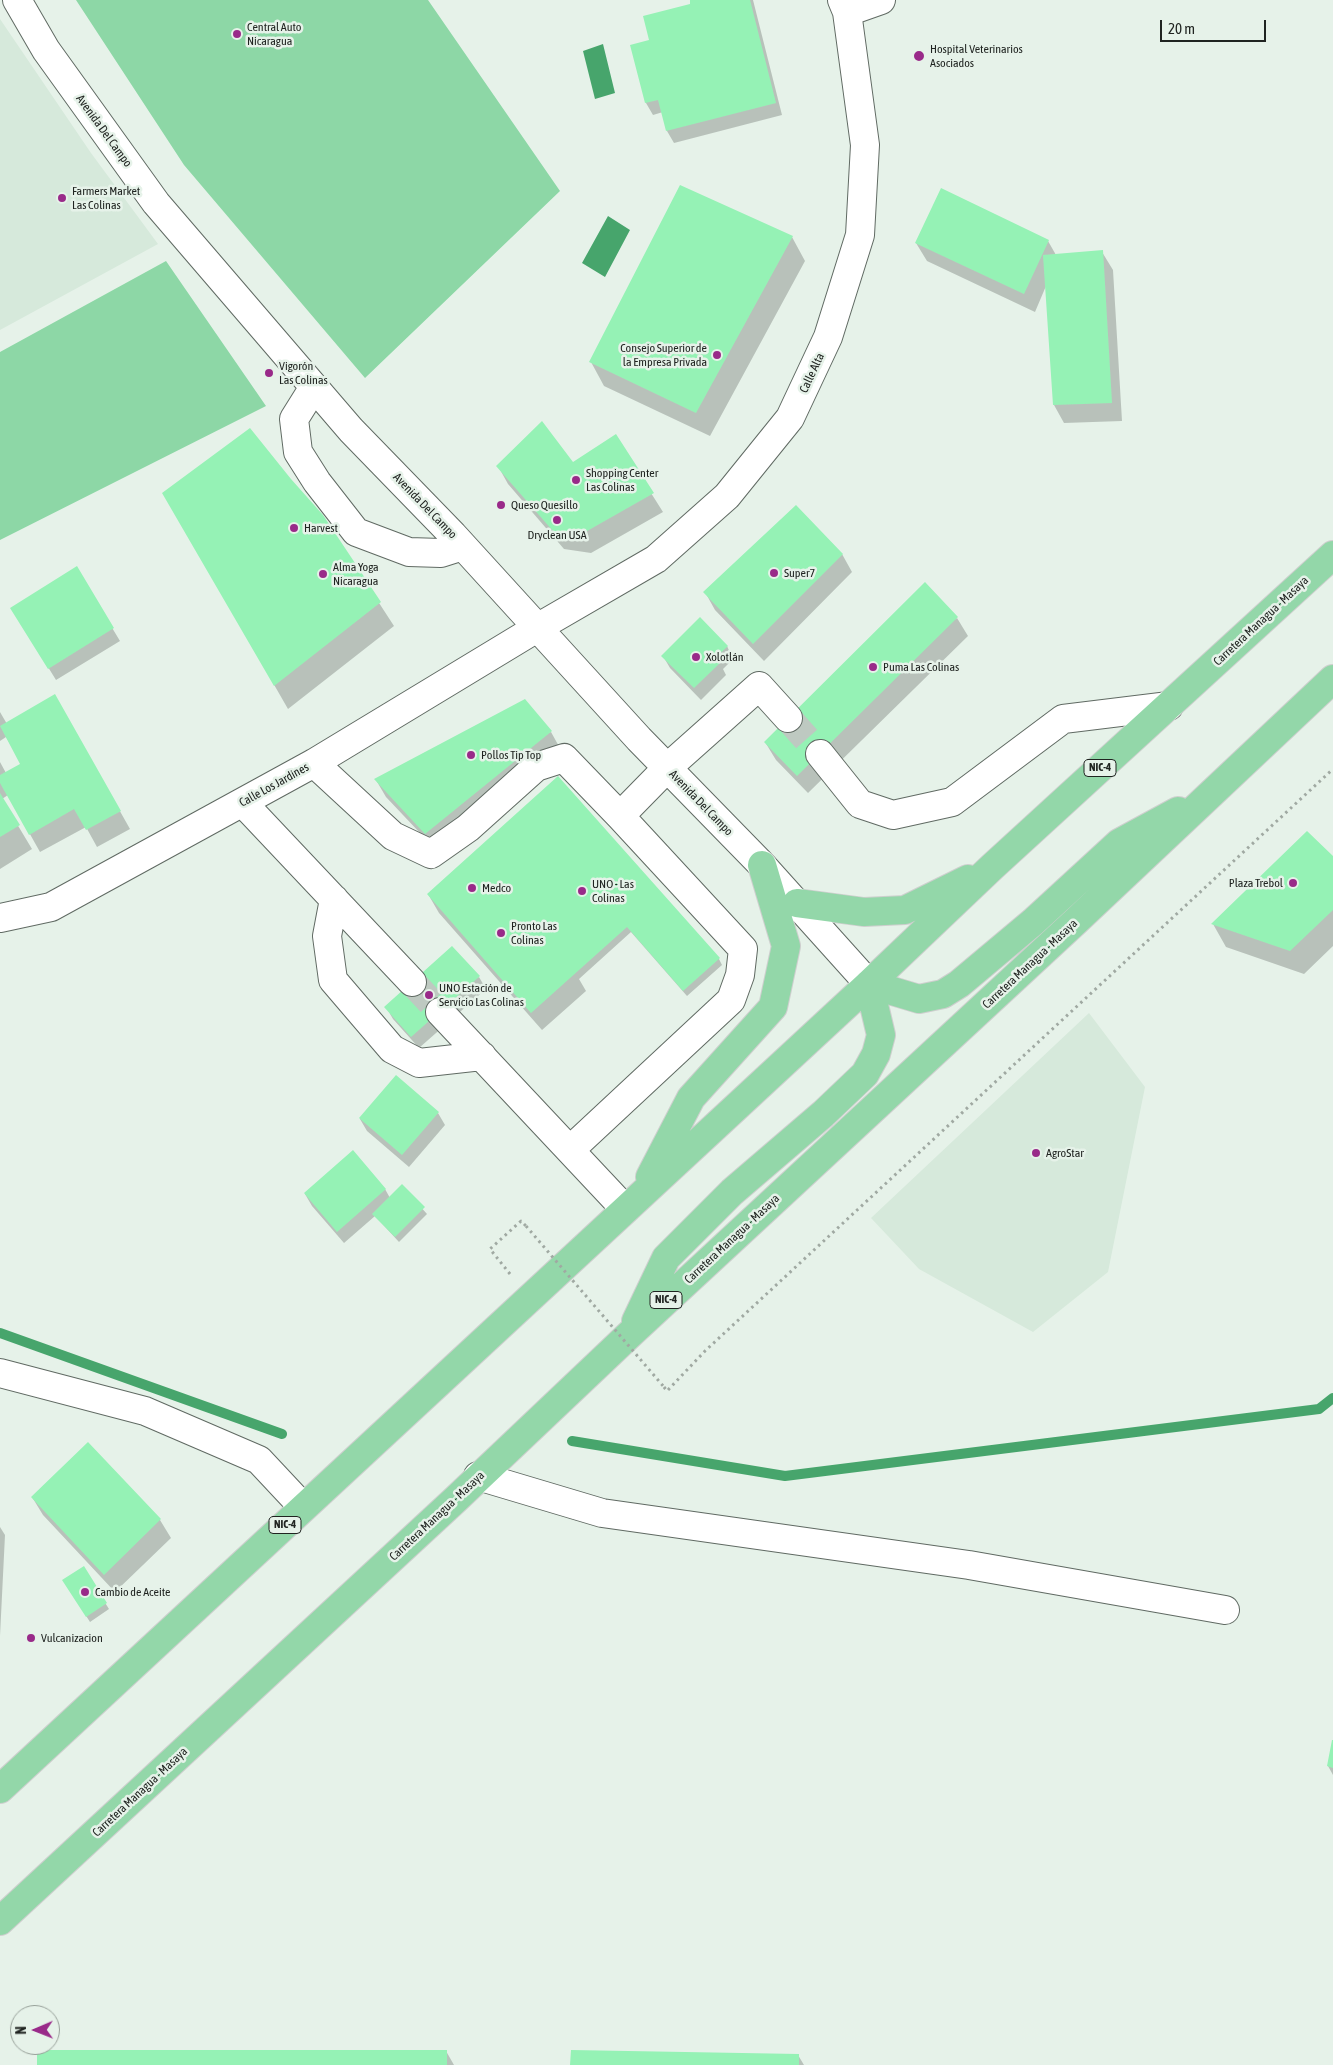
<!DOCTYPE html>
<html>
<head>
<meta charset="utf-8">
<style>
	body { margin:0 }
	#map { position:relative; width:1333px; height:2065px; overflow:hidden; background:#e6f2e9; font-family:"Asap Condensed",sans-serif }
	canvas { display:block }
	.north { position:absolute; left:10px; top:2005px; width:50px; height:50px; box-sizing:border-box; background:#e6f2e9; border:1px solid #97a099; border-radius:50%; rotate:269deg; font-size:14px; font-weight:700; line-height:20px; text-align:center; color:#202421 }
	.north::after { content:''; display:block; margin:auto; width:18px; height:22px; background:#992a89; clip-path:polygon(50% 0,100% 100%,50% 72%,0 100%) }
	.scale { position:absolute; left:1160px; top:20px; width:106px; height:22px; box-sizing:border-box; border:2px solid #202421; border-top:0; padding-left:6px; font-size:15px; line-height:18px; white-space:nowrap; color:#202421; -webkit-text-stroke:4px #e6f2e9; paint-order:stroke }
</style>
</head>
<body>
<div id="map">
<canvas width="1333" height="2065"></canvas>
<div class="north">N</div>
<div class="scale">20 m</div>
</div>
<script>
const g = document.querySelector('canvas').getContext('2d');
g.lineJoin = 'round';
function paint(path, color) { g.fillStyle = color; g.fill(path, 'evenodd'); }
const toPath = rows => new Path2D(rows.map(r => 'M' + r).join(''));
function stroke(path, color, width, dash) { g.strokeStyle = color; g.lineWidth = width; g.lineCap = dash ? 'butt' : 'round'; g.setLineDash(dash || []); g.stroke(path); }
function write(font, color, halo, rows, align = 'center') {
  g.font = font + ' "Asap Condensed",sans-serif'; g.lineWidth = 5; g.setLineDash([]); g.textBaseline = 'middle'; g.strokeStyle = halo; g.fillStyle = color; for (const [text, x, y, turn = 0] of rows) {
    g.save(); g.translate(x, y); g.rotate((+turn || 0) * Math.PI / 180); g.textAlign = isNaN(turn) ? turn : align; if (halo) g.strokeText(text, 0, 0); g.fillText(text, 0, 0); g.restore();
  }
}
const built = toPath([
	[0,19,91,153,158,244,0,330],
	[1089,1013,1145,1087,1108,1272,1033,1332,919,1269,871,1218]
]);
const green = toPath([
	[76,0,428,0,560,191,365,378,184,165],
	[166,261,266,406,0,540,0,352]
]);
const water = toPath([
	[603,44,615,93,595,99,583,51],
	[608,216,630,230,605,277,582,263]
]);
const shadow = toPath([
	[691,0,753,0,782,115,674,143,667,131,663,112,653,115,646,103,631,46,651,41,692,5],
	[792,237,805,261,710,436,604,386,591,362],
	[1048,241,1056,255,1102,252,1113,270,1122,421,1064,423,1054,405,1046,286,1035,312,927,261,916,243],
	[615,436,663,512,591,553,564,549,508,484,498,466,573,464],
	[164,493,322,515,394,626,288,709],
	[842,554,852,572,764,661,715,610,705,592],
	[76,568,120,641,56,680,19,620],
	[957,618,968,636,808,793,776,760,765,742],
	[727,646,733,659,723,669,726,675,701,700,670,668,663,656],
	[55,696,130,829,97,847,86,827,40,852,8,795,2,799,32,849,0,869,0,762,6,773,22,764,6,737,0,741,0,712,7,724],
	[551,732,561,750,437,851,386,797,376,780],
	[558,778,719,959,722,965,687,996,631,932,579,979,586,991,542,1030,439,913,428,894],
	[1333,858,1333,946,1304,974,1226,947,1213,924],
	[479,977,486,989,419,1048,393,1019,386,1007],
	[438,1113,445,1125,409,1167,367,1131,360,1119],
	[402,1186,427,1214,399,1242,375,1216,344,1243,312,1206,305,1194,385,1189,390,1198],
	[88,1444,160,1520,171,1538,115,1592,43,1515,32,1497],
	[0,1527,5,1535,0,1636],
	[83,1568,109,1609,90,1622,67,1586],
	[1333,1742,1333,1775,1328,1766],
	[446,2051,454,2065,39,2065],
	[798,2055,804,2065,572,2065]
]);
const stream = toPath([
	[0,1333,282,1434],
	[572,1441,785,1476,1319,1409,1333,1398]
]);
const building = toPath([
	[690,0,750,0,776,103,666,131,658,100,645,103,630,45,649,40,643,16,690,4],
	[680,185,793,236,696,413,589,362],
	[941,188,1049,240,1024,294,915,243],
	[1103,250,1112,403,1053,405,1043,255],
	[542,421,573,462,616,434,654,493,580,535,553,531,496,466],
	[250,428,291,479,323,515,381,602,274,686,162,493],
	[796,505,843,554,753,644,703,592],
	[77,566,114,628,48,669,10,608],
	[925,582,958,617,797,776,764,742],
	[700,617,728,646,715,658,720,663,694,688,661,656],
	[55,694,121,811,86,830,74,809,29,835,0,783,0,775,20,764,0,726],
	[525,699,552,731,425,834,374,779],
	[558,776,720,958,683,991,627,927,531,1013,427,894],
	[0,793,20,825,0,837],
	[1307,831,1333,856,1333,910,1290,951,1211,924],
	[452,946,480,976,411,1037,384,1007],
	[396,1075,439,1112,402,1155,359,1118],
	[353,1150,386,1189,337,1232,304,1193],
	[402,1184,425,1207,395,1237,372,1214],
	[88,1442,161,1519,104,1575,31,1497],
	[84,1566,107,1603,86,1617,62,1580],
	[1332,1740,1333,1740,1333,1768,1327,1766],
	[37,2050,447,2050,447,2065,37,2065],
	[571,2050,799,2054,799,2065,570,2065]
]);
const minorTunnel = toPath([
	[788,718,820,754],
	[412,982,440,1012]
]);
const path = toPath([
	[510,1274,490,1249,521,1221,526,1226],
	[664,1387,667,1391,705,1351,1333,769]
]);
const minor = toPath([
	[17,0,46,50,156,203,351,430,453,535,639,739,762,865,869,984],
	[847,12,881,0],
	[314,387,294,419,298,452,317,482,356,532,409,552,441,553,463,546],
	[820,754,860,804,893,815,952,802,1063,719,1169,706],
	[314,763,393,836,431,854,468,828,536,767,564,758,620,816,667,768,759,686,788,718],
	[243,803,412,982],
	[334,899,327,936,333,980,392,1049,419,1063,482,1056],
	[0,918,51,907,314,763,537,628,656,559,727,496,790,418,828,337,860,235,865,145,847,12,842,0],
	[440,1012,625,1209],
	[570,1150,731,1000,740,975,743,949,620,816],
	[0,1373,145,1411,259,1460,303,1507],
	[478,1476,602,1513,969,1565,1225,1610]
]);
const highway = toPath([
	[797,903,864,912,905,910,968,879],
	[869,984,919,999,943,994,959,984,1033,922,1119,843,1178,811],
	[650,1177,691,1098,773,1007,786,946,762,865],
	[636,1321,666,1258,732,1192,823,1114,865,1074,876,1054,881,1035,869,984],
	[0,1789,869,984,992,867,1333,555],
	[0,1921,456,1499,629,1335,1076,921,1333,679]
]);
const pathBridge = toPath([
	[526,1226,664,1387]
]);
const markers = [
	[237,34,5,"#992a89"],
	[919,56,6,"#992a89"],
	[62,198,5,"#992a89"],
	[717,355,5,"#992a89"],
	[269,373,5,"#992a89"],
	[576,480,5,"#992a89"],
	[501,505,5,"#992a89"],
	[557,520,5,"#992a89"],
	[294,528,5,"#992a89"],
	[774,573,5,"#992a89"],
	[323,574,5,"#992a89"],
	[696,657,5,"#992a89"],
	[873,667,5,"#992a89"],
	[471,755,5,"#992a89"],
	[1293,883,5,"#992a89"],
	[472,888,5,"#992a89"],
	[582,891,5,"#992a89"],
	[501,933,5,"#992a89"],
	[429,995,5,"#992a89"],
	[1036,1153,5,"#992a89"],
	[85,1592,5,"#992a89"],
	[31,1638,5,"#992a89"]
];
const shields = [
	[1100,768,32],
	[666,1300,32],
	[285,1525,32]
];
const shieldNames = [
	["NIC-4",1100,768],
	["NIC-4",666,1300],
	["NIC-4",285,1525]
];
const poiNames = [
	["Central Auto",247,27],
	["Nicaragua",247,41],
	["Hospital Veterinarios",930,49],
	["Asociados",930,63],
	["Farmers Market",72,191],
	["Las Colinas",72,205],
	["Consejo Superior de",707,348,"right"],
	["la Empresa Privada",707,362,"right"],
	["Vigorón",279,366],
	["Las Colinas",279,380],
	["Shopping Center",586,473],
	["Las Colinas",586,487],
	["Queso Quesillo",511,505],
	["Harvest",304,528],
	["Dryclean USA",557,535,"center"],
	["Alma Yoga",333,567],
	["Nicaragua",333,581],
	["Super7",784,573],
	["Xolotlán",706,657],
	["Puma Las Colinas",883,667],
	["Pollos Tip Top",481,755],
	["Plaza Trebol",1283,883,"right"],
	["UNO - Las",592,884],
	["Colinas",592,898],
	["Medco",482,888],
	["Pronto Las",511,926],
	["Colinas",511,940],
	["UNO Estación de",439,988],
	["Servicio Las Colinas",439,1002],
	["AgroStar",1046,1153],
	["Cambio de Aceite",95,1592],
	["Vulcanizacion",41,1638]
];
const streetNames = [
	["Avenida Del Campo",104,131,54],
	["Calle Alta",812,373,-65],
	["Avenida Del Campo",425,506,46],
	["Carretera Managua - Masaya",1261,621,-43],
	["Calle Los Jardines",274,785,-29],
	["Avenida Del Campo",701,803,46],
	["Carretera Managua - Masaya",1030,964,-43],
	["Carretera Managua - Masaya",732,1239,-43],
	["Carretera Managua - Masaya",437,1516,-43],
	["Carretera Managua - Masaya",140,1792,-43]
];
paint(built, '#d6e9db');
paint(green, '#8dd7a6');
paint(water, '#47a56c');
paint(shadow, '#0003');
stroke(stream, '#47a56c', 10);
paint(building, '#95f2b5');
stroke(minorTunnel, '#bec9c1', 28, [28, 14]);
stroke(minor, '#606a63', 30);
stroke(highway, '#cecfce', 30);
stroke(path, '#a0a9a2', 3, [2.5, 4]);
stroke(minor, '#fff', 28);
stroke(highway, '#93d7a9', 28);
stroke(pathBridge, '#a0a9a2', 3, [2.5, 4]);
for (const [x, y, r, color] of markers) { const dot = new Path2D(); dot.arc(x, y, r, 0, 2 * Math.PI); g.fillStyle = color; g.fill(dot); stroke(dot, '#e6f2e9', 2); }
for (const [x, y, w] of shields) { const box = new Path2D(); box.roundRect(x - w / 2, y - 8.5, w, 17, 4); g.fillStyle = '#e6f2e9'; g.fill(box); stroke(box, '#202421', 1); }
write('bold 11px', '#202421', null, shieldNames);
write('12px', '#202421', '#e6f2e9', poiNames, 'left');
write('12px', '#202421', '#e6f2e9', streetNames);
</script>
</body>
</html>
